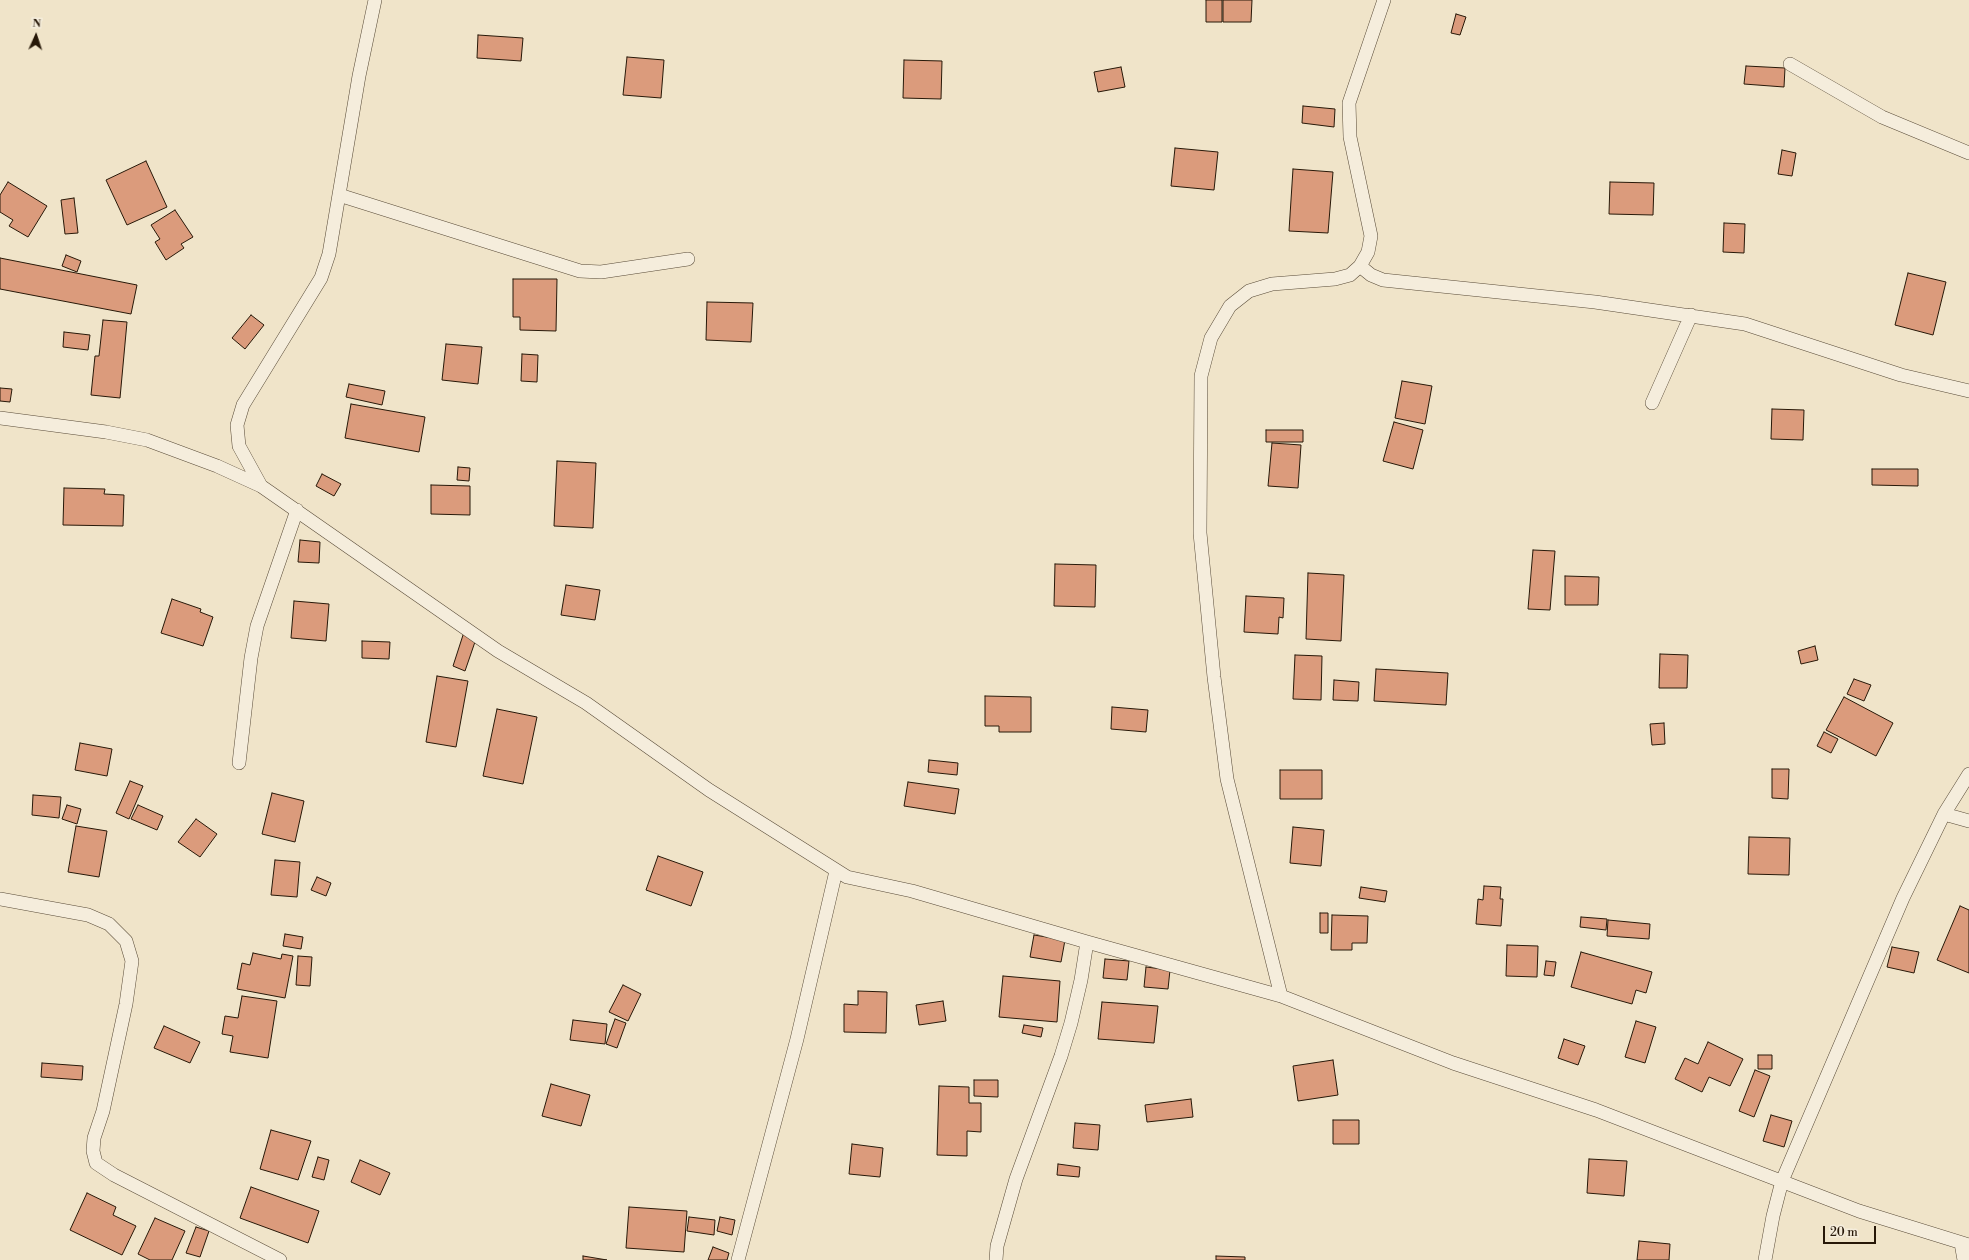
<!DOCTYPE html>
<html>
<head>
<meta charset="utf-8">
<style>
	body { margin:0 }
	#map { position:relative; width:1969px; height:1260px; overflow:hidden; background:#f0e4c9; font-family:"Libre Bodoni",serif }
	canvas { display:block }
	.north { position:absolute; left:16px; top:16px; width:40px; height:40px; -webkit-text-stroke:3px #f5eddc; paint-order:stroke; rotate:3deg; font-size:11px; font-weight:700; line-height:16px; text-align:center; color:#271808 }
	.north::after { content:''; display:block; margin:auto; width:14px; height:18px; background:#271808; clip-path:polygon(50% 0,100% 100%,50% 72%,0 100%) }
	.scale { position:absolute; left:1823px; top:1226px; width:53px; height:18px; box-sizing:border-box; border:2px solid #271808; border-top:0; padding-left:5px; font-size:12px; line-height:14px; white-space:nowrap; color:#271808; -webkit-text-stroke:3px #f5eddc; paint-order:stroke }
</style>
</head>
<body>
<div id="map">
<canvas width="1969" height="1260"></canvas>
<div class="north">N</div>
<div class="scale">20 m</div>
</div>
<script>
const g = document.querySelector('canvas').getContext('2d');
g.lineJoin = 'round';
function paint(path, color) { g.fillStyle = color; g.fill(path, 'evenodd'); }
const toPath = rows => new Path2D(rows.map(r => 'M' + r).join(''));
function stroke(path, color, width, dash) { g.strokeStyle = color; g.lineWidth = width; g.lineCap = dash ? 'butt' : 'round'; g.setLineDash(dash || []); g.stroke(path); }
const building = toPath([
	[1206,0,1222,0,1222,22,1206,22,1206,0],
	[1223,0,1252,0,1251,22,1223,22,1223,0],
	[1456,14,1466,17,1460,35,1451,33,1456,14],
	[478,35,523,38,521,61,477,58,478,35],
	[627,57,664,60,661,98,623,95,627,57],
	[904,60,942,61,941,99,903,98,904,60],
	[1746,66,1785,68,1784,87,1744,84,1746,66],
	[1121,67,1125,87,1098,92,1094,72,1121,67],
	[1303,106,1335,109,1334,127,1302,123,1303,106],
	[1175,148,1218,152,1214,190,1171,186,1175,148],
	[1782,150,1796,153,1792,176,1778,174,1782,150],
	[146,161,167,207,127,225,106,180,146,161],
	[1293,169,1333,172,1328,233,1289,231,1293,169],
	[8,182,47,206,28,237,9,226,13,220,0,212,0,195,8,182],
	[1610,182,1654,183,1653,215,1609,214,1610,182],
	[74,198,78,233,65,234,61,200,74,198],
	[175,210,193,237,181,244,184,248,166,260,155,242,160,239,151,225,175,210],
	[1724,223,1745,224,1744,253,1723,252,1724,223],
	[66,255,81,261,77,272,62,266,66,255],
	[0,258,137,285,131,314,0,289,0,258],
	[1908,273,1946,282,1933,335,1895,325,1908,273],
	[513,279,557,279,556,331,520,330,520,317,513,317,513,279],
	[707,302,753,303,751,342,706,340,707,302],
	[251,315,264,325,245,349,232,338,251,315],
	[103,320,127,322,120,398,91,395,95,356,99,356,103,320],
	[64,332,90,335,88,350,63,347,64,332],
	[446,344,482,347,478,384,442,380,446,344],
	[522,354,538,355,537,382,521,381,522,354],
	[1402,381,1432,386,1425,424,1395,418,1402,381],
	[349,384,385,391,382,405,346,397,349,384],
	[0,388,12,389,10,402,0,401,0,388],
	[351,404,425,417,419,452,345,438,351,404],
	[1772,409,1804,410,1803,440,1771,439,1772,409],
	[1394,422,1423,430,1413,469,1383,461,1394,422],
	[1266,430,1303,430,1303,442,1266,442,1266,430],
	[1272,443,1301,445,1298,488,1268,486,1272,443],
	[557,461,596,463,593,528,554,526,557,461],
	[458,467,470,468,469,481,457,480,458,467],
	[1872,469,1918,469,1918,486,1872,485,1872,469],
	[322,474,341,484,334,496,316,486,322,474],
	[431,485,470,486,470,515,431,514,431,485],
	[64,488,105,489,104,494,124,495,123,526,63,525,64,488],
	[300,540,320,542,319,563,298,562,300,540],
	[1533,550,1555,551,1550,610,1528,609,1533,550],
	[1055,564,1096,565,1095,607,1054,606,1055,564],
	[1308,573,1344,575,1341,641,1306,639,1308,573],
	[1565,576,1599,577,1598,605,1565,605,1565,576],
	[566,585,600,590,595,620,561,615,566,585],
	[1246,596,1284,598,1283,618,1279,617,1278,634,1244,632,1246,596],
	[172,599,201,609,200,612,213,617,203,646,161,633,172,599],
	[294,601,329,604,326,641,291,638,294,601],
	[464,632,477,636,465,671,453,666,464,632],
	[362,641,390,642,389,659,362,658,362,641],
	[1815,646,1818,660,1801,664,1798,651,1815,646],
	[1660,654,1688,655,1687,688,1659,688,1660,654],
	[1295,655,1322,656,1321,700,1293,699,1295,655],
	[1376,669,1448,673,1446,705,1374,701,1376,669],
	[437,676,468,681,456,747,426,742,437,676],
	[1854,679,1871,685,1864,701,1847,694,1854,679],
	[1334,680,1359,682,1358,701,1333,700,1334,680],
	[985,696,1031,697,1031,732,999,732,999,726,985,726,985,696],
	[1844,697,1893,723,1876,756,1826,730,1844,697],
	[1112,707,1148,710,1146,732,1111,729,1112,707],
	[497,709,537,717,523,784,483,776,497,709],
	[1664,723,1665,744,1652,745,1650,724,1664,723],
	[1824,732,1838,739,1831,753,1817,746,1824,732],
	[80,743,112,749,107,776,75,770,80,743],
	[929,760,958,763,957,775,928,772,929,760],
	[1772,769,1789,769,1788,799,1772,798,1772,769],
	[1280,770,1322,770,1322,799,1280,799,1280,770],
	[130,781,143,786,129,819,116,813,130,781],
	[908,782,959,789,955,814,904,806,908,782],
	[272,793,304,801,295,842,262,834,272,793],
	[33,795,61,797,59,818,32,815,33,795],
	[67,805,81,809,77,824,62,819,67,805],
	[138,805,163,816,157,830,131,819,138,805],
	[196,819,217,834,200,857,178,842,196,819],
	[76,826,107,831,99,877,68,872,76,826],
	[1293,827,1324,830,1321,866,1290,863,1293,827],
	[1749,837,1790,838,1789,875,1748,874,1749,837],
	[658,856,703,872,691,906,646,890,658,856],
	[275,860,300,862,297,897,271,895,275,860],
	[317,877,331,883,326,896,311,890,317,877],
	[1484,886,1501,887,1500,899,1503,899,1501,926,1476,924,1478,899,1483,900,1484,886],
	[1361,887,1387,891,1385,902,1359,898,1361,887],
	[1960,906,1969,910,1969,973,1937,960,1960,906],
	[1320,913,1328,913,1328,933,1320,933,1320,913],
	[1332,915,1368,916,1367,943,1352,943,1352,950,1331,950,1332,915],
	[1581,917,1607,919,1606,930,1580,927,1581,917],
	[1608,920,1650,924,1649,939,1607,936,1608,920],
	[285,934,303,937,301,949,283,946,285,934],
	[1034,935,1065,940,1061,962,1030,957,1034,935],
	[1507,945,1538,946,1537,977,1506,976,1507,945],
	[1892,947,1919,952,1914,973,1887,967,1892,947],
	[1581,952,1652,972,1646,993,1636,990,1632,1004,1571,987,1581,952],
	[253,953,281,959,282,954,293,956,285,998,237,989,242,963,250,965,253,953],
	[298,956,312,957,310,986,296,985,298,956],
	[1105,959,1129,961,1127,980,1103,978,1105,959],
	[1546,961,1556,962,1554,976,1544,975,1546,961],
	[1146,967,1170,970,1168,989,1144,987,1146,967],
	[1003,976,1060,981,1057,1022,999,1017,1003,976],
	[623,985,641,994,628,1021,609,1012,623,985],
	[858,991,887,992,886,1033,844,1032,844,1004,858,1005,858,991],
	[242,996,277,1001,268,1058,230,1052,233,1036,222,1034,225,1016,238,1018,242,996],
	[943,1001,946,1021,919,1025,916,1005,943,1001],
	[1102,1002,1158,1006,1154,1043,1098,1039,1102,1002],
	[615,1019,626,1023,617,1048,606,1044,615,1019],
	[573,1020,607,1024,605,1044,570,1040,573,1020],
	[1636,1021,1656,1027,1645,1063,1625,1057,1636,1021],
	[1024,1025,1043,1028,1041,1037,1022,1033,1024,1025],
	[164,1026,200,1042,190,1063,154,1048,164,1026],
	[1564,1039,1585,1046,1578,1065,1558,1058,1564,1039],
	[1708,1042,1743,1059,1730,1086,1709,1077,1702,1092,1675,1079,1685,1058,1698,1064,1708,1042],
	[1758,1055,1772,1055,1772,1069,1758,1069,1758,1055],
	[1333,1060,1338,1095,1298,1101,1293,1066,1333,1060],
	[42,1063,83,1066,82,1080,41,1077,42,1063],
	[1755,1070,1770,1076,1754,1117,1739,1111,1755,1070],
	[974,1080,998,1080,998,1097,974,1096,974,1080],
	[551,1084,590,1095,581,1126,542,1116,551,1084],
	[939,1086,969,1087,969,1103,981,1103,981,1132,967,1131,967,1156,937,1155,939,1086],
	[1191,1099,1193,1117,1147,1122,1145,1105,1191,1099],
	[1771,1115,1792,1121,1784,1147,1763,1141,1771,1115],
	[1333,1120,1359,1120,1359,1144,1333,1144,1333,1120],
	[1075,1123,1100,1125,1098,1150,1073,1148,1075,1123],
	[271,1130,311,1141,298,1180,260,1169,271,1130],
	[852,1144,883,1148,880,1177,849,1174,852,1144],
	[318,1157,329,1160,324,1180,312,1177,318,1157],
	[1589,1159,1627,1161,1624,1196,1587,1193,1589,1159],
	[360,1160,390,1173,380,1195,351,1182,360,1160],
	[1058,1164,1080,1167,1079,1177,1057,1175,1058,1164],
	[251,1187,319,1211,308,1243,240,1218,251,1187],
	[87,1193,116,1207,113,1215,136,1226,122,1255,70,1230,87,1193],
	[629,1207,687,1211,684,1252,626,1248,629,1207],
	[689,1217,715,1220,714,1235,687,1231,689,1217],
	[720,1217,735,1220,732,1235,717,1231,720,1217],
	[155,1218,185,1231,172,1260,150,1260,138,1254,155,1218],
	[196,1227,209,1231,200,1257,186,1253,196,1227],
	[1639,1241,1670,1244,1669,1260,1637,1260,1639,1241],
	[713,1247,729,1253,727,1260,708,1260,713,1247],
	[583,1256,607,1260,583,1260,583,1256],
	[1216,1256,1245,1257,1245,1260,1216,1260,1216,1256]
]);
const minor = toPath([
	[1790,64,1882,117,1969,153],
	[339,195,580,271,601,272,688,259],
	[1360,266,1371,275,1383,280,1595,302,1745,324,1901,375,1969,391],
	[1652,403,1691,315],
	[0,418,106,432,147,440,217,466,261,486,498,651,586,703,709,790,847,877,912,891,1087,942,1281,996,1453,1063,1596,1110,1859,1211,1969,1245],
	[261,486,239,446,237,425,243,405,321,278,329,254,359,76,375,0],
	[239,763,251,658,257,626,297,510],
	[1944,814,1969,821],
	[0,899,88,915,109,924,126,941,132,961,126,1004,103,1111,94,1138,93,1151,96,1163,114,1175,280,1260],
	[1281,996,1227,779,1214,677,1200,533,1201,376,1211,338,1230,306,1249,291,1272,284,1335,279,1350,275,1360,266,1368,252,1371,236,1350,137,1349,103,1384,0],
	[1961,1243,1964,1260],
	[738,1260,797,1039,836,871],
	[996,1260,997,1246,1016,1179,1061,1056,1071,1023,1081,980,1087,942],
	[1765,1260,1773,1216,1782,1181,1903,898,1944,814,1969,774]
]);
paint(building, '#db9b7c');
stroke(building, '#271808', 1);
stroke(minor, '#594b38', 14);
stroke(minor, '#f5eddc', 13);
</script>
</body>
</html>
